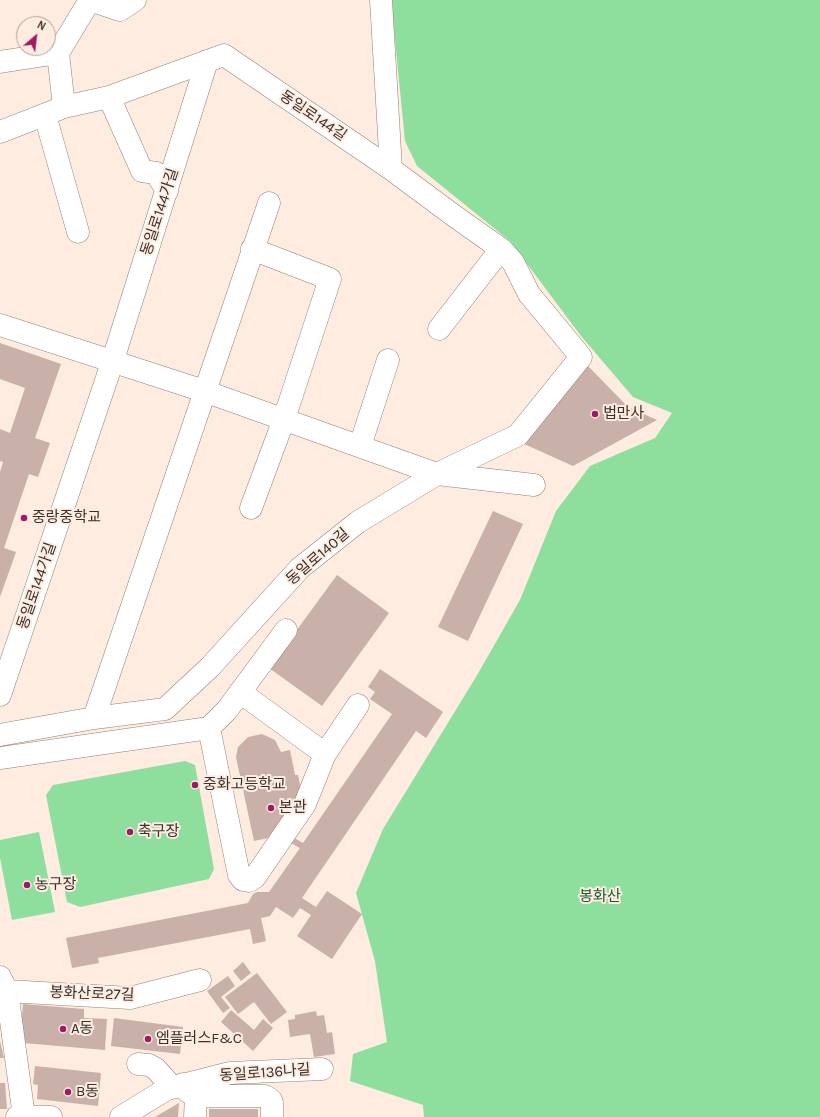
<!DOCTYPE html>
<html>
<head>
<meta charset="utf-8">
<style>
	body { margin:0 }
	#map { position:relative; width:820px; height:1117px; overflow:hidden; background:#feece1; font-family:Karla,sans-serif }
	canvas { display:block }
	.north { position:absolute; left:16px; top:16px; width:40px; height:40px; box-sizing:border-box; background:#feece1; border:1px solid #afa199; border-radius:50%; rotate:28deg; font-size:11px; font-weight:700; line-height:16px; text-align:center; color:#39312c }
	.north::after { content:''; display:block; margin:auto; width:14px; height:18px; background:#a11965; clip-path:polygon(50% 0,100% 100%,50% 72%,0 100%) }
</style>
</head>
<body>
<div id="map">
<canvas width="820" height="1117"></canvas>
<div class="north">N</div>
</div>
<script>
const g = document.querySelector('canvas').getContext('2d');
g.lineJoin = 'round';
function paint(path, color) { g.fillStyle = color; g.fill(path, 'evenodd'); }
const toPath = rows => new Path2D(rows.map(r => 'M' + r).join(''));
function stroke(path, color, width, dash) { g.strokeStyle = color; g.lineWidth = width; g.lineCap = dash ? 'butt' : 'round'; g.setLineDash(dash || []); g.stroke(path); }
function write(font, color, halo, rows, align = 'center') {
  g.font = font + ' Karla,"Noto Sans KR",sans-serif'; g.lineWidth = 4; g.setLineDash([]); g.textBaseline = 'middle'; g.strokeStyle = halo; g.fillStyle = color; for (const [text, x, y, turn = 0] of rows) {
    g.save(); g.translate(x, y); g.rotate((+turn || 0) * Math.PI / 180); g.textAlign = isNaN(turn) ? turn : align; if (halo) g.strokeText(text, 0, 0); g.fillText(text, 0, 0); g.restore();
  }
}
const green = toPath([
	[391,0,820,0,820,1117,424,1117,423,1105,350,1081,353,1054,387,1042,375,961,356,893,383,829,476,677,520,600,556,511,590,466,655,438,672,413,633,397,581,336,510,241,417,166,405,141],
	[185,761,195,765,214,869,209,879,80,907,67,902,46,795,53,785],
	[39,832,55,912,12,920,0,858,0,840]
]);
const building = toPath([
	[0,343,61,364,35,438,50,443,38,477,29,474,4,548,16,552,0,597,0,472,3,462,0,461,0,429,10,433,25,388,0,379],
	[588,366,628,407,657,420,573,466,522,443],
	[493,511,523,524,468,641,438,627],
	[337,575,389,613,322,706,269,668],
	[380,669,443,712,426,738,416,731,302,898,316,907,327,891,362,914,332,959,297,936,311,915,300,908,293,918,276,907,270,916,261,918,266,941,253,944,250,929,98,958,99,963,72,968,66,938,248,903,253,894,257,892,269,892,300,848,278,836,254,841,236,757,238,747,248,737,262,734,275,740,281,752,290,750,295,775,298,775,301,790,282,831,303,843,392,714,370,699,375,692,368,687],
	[243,962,251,973,241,981,233,971],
	[257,973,287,1012,271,1024,254,1002,238,1014,225,997],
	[228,976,235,986,221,997,230,1008,223,1013,207,991],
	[23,1004,84,1009,84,1018,107,1019,105,1050,23,1043,20,1039],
	[231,1010,254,1030,263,1019,273,1028,253,1051,221,1022],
	[316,1011,317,1016,324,1015,327,1033,332,1032,335,1054,314,1057,310,1034,290,1037,288,1020,295,1019,295,1015],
	[114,1018,183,1027,180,1054,111,1046],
	[0,1041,4,1058,0,1058],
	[35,1066,101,1073,98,1106,37,1099,38,1085,33,1084],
	[0,1083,5,1083,7,1109,0,1109],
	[179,1103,178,1117,155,1117],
	[209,1109,258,1109,258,1117,209,1117]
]);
const minor = toPath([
	[90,0,120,10,135,0],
	[381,0,391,169],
	[0,62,58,53],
	[109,97,142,171,156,173,167,191],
	[64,107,58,53,90,0],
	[45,115,78,232],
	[0,132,64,107,109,97,224,55,391,169,453,215,501,249,513,262,529,294,581,357,518,435,437,474,358,522,300,568,210,667,165,709,94,718,0,735],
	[0,325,204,391,437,474,534,485],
	[439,329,501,249],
	[360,446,388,360],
	[251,508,284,419,330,279,252,249],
	[240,692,325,754],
	[0,695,112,363,207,61],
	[94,718,269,203],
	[209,728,227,710,286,630],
	[0,758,209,728,239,875,243,880,249,881,255,877,305,804,325,754,358,705],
	[0,977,7,991,24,1117],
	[7,991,130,998,200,980],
	[138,1064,149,1065,156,1069,172,1087],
	[183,1084,188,1092,196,1096,265,1096,271,1100,272,1103,272,1117],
	[17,1117,51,1117],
	[121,1117,167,1089,230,1073,322,1069],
	[195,1117,196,1096]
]);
const markers = [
	[595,414,4,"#a11965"],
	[24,518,4,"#a11965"],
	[195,785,4,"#a11965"],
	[271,808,4,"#a11965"],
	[130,832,4,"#a11965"],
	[27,885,4,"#a11965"],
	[63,1029,4,"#a11965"],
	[148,1039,4,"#a11965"],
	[68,1092,4,"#a11965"]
];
const streetNames = [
	["동일로144길",313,116,34],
	["동일로144가길",160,212,-72],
	["동일로140길",318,557,-41],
	["동일로144가길",37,586,-71],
	["봉화산로27길",92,994,2],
	["동일로136나길",265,1073,-4]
];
const poiNames = [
	["법만사",603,414],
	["중랑중학교",32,518],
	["중화고등학교",203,785],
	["본관",279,808],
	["축구장",138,832],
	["농구장",35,885],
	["A동",71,1029],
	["엠플러스F&C",156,1039],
	["B동",76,1092]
];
const parkNames = [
	["봉화산",600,897]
];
paint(green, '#8ede9e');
paint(building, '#c9b0a9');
stroke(minor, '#948074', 23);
stroke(minor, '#fff', 22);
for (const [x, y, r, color] of markers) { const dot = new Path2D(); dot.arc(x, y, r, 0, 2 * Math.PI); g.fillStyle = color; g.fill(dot); stroke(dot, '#feece1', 1.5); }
write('15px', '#39312c', '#feece1', streetNames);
write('15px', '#39312c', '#feece1', poiNames, 'left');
write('15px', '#1c592e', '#feece1', parkNames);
</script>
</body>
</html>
